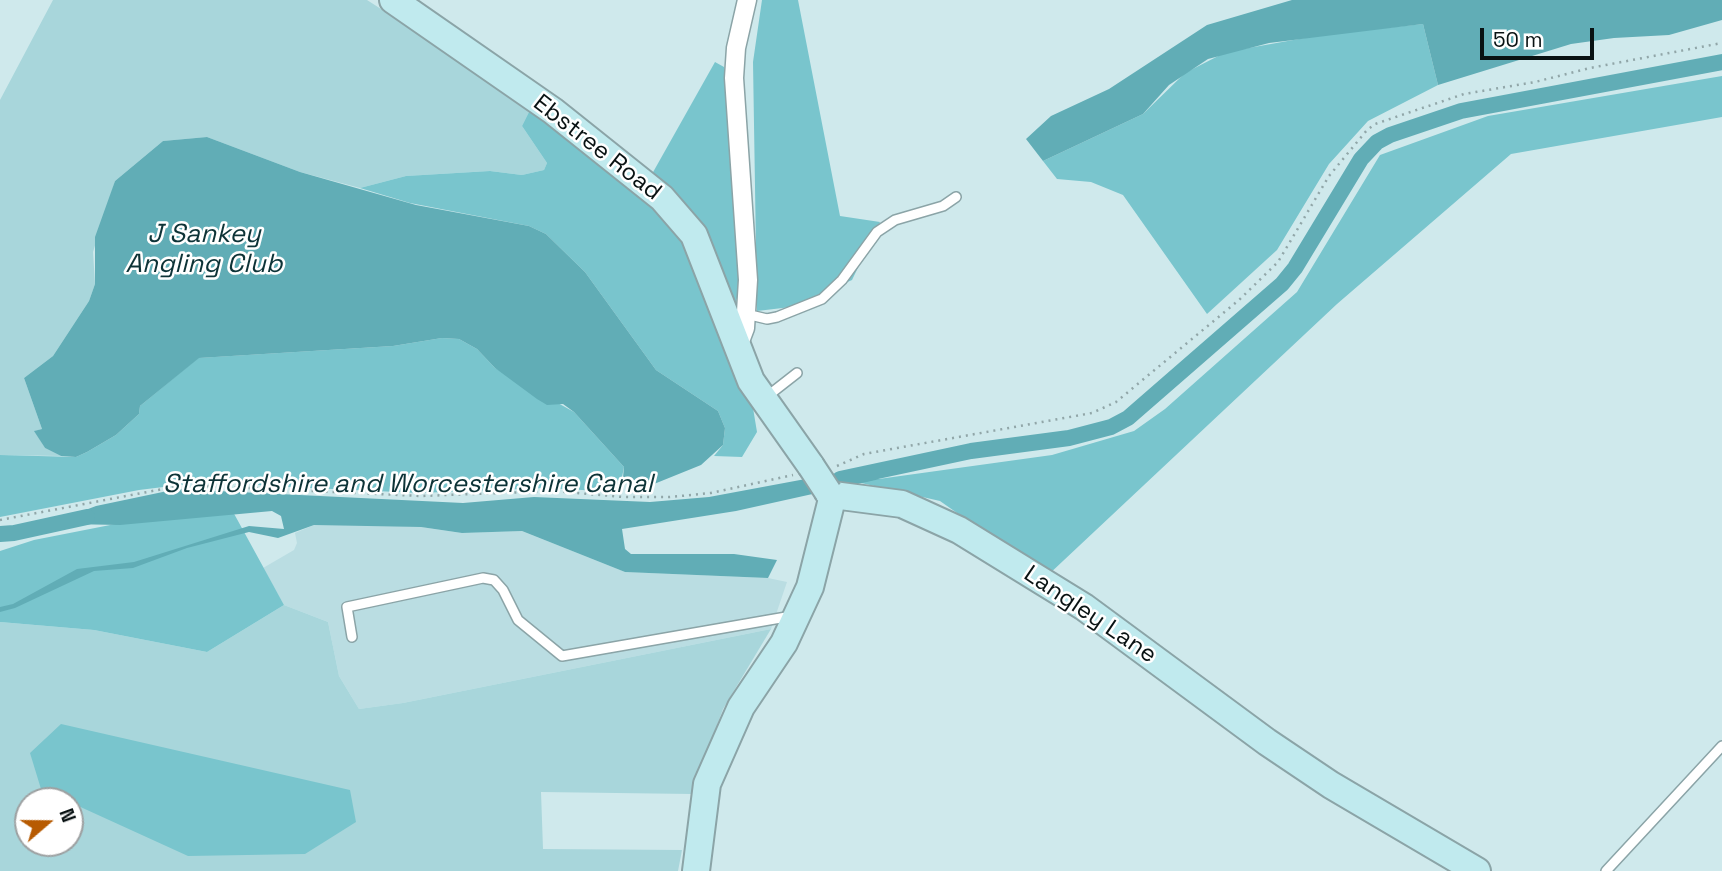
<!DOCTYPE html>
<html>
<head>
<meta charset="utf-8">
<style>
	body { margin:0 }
	#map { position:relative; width:1722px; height:871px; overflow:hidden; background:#cfe9ec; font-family:"Space Grotesk",sans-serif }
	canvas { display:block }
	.north { position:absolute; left:14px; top:787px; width:70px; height:70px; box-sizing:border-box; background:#fff; border:2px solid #9da0a1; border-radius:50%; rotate:70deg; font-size:19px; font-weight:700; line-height:28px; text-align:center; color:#091213 }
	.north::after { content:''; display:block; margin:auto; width:24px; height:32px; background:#b75b02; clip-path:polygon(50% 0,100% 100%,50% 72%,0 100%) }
	.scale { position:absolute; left:1480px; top:28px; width:114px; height:32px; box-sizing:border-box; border:4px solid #091213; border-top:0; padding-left:9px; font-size:21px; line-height:24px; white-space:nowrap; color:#091213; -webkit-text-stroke:5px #fff; paint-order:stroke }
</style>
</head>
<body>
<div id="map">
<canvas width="1722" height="871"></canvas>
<div class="north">N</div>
<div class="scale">50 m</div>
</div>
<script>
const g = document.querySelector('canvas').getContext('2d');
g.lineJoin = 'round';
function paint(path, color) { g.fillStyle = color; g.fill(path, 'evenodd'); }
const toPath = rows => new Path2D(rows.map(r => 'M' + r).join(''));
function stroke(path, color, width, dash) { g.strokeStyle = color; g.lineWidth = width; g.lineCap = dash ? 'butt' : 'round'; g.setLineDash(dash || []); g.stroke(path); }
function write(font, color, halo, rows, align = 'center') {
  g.font = font + ' "Space Grotesk",sans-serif'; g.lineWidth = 5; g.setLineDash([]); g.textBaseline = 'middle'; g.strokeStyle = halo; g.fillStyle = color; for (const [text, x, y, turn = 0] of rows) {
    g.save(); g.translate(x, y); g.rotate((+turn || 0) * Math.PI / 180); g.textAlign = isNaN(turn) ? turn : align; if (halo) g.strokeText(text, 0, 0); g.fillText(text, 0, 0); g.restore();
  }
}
const built = toPath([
	[353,524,421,527,462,533,522,531,625,572,768,578,787,582,771,629,403,703,359,709,339,676,328,622,284,605,263,568,294,550,297,543,295,533,314,525]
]);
const green = toPath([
	[53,0,367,0,532,106,522,126,547,163,544,170,522,175,490,171,406,176,360,188,300,172,207,137,163,141,115,181,93,252,95,284,89,301,53,356,24,378,42,429,35,431,45,448,61,456,0,455,0,100],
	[284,605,328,622,339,676,359,709,403,703,771,629,723,709,692,794,541,792,543,849,682,850,678,871,0,871,0,622,94,630,207,652],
	[28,801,70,801,70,843,28,843]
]);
const forest = toPath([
	[762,0,798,0,840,216,880,222,852,280,791,307,757,311,753,62],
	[1423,24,1438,85,1368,121,1329,164,1277,250,1207,314,1123,195,1091,182,1057,179,1043,161,1143,114,1185,73,1226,52,1327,34],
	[715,62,724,67,735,222,739,292,732,313,652,174],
	[1722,76,1722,117,1511,154,1337,304,1047,576,940,501,857,482,1052,455,1134,431,1165,409,1297,292,1380,155,1488,116],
	[532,106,644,192,691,248,712,313,753,408,757,432,742,457,714,456,723,445,725,428,718,411,656,370,585,272,546,234,529,226,410,203,360,188,406,176,490,171,522,175,544,170,547,163,522,126],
	[442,338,459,339,477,349,495,368,574,412,624,467,619,492,545,488,419,493,267,486,220,480,139,490,0,517,0,455,76,457,87,452,116,435,139,414,140,406,198,358,393,346],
	[232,510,284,605,207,652,94,630,0,622,0,551,34,540,156,516],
	[61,724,350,790,356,822,305,854,188,856,41,789,30,753]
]);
const water = toPath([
	[1292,0,1722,0,1722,20,1669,35,1614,38,1571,44,1438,85,1423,24,1269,43,1208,59,1169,85,1143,114,1043,161,1026,139,1051,116,1109,89,1207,25],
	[207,137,300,172,416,205,529,226,546,234,585,272,656,370,718,411,725,428,723,445,701,465,654,484,623,478,624,467,574,412,563,404,547,405,537,399,495,368,477,349,459,339,442,338,393,346,199,358,140,406,139,414,116,435,87,452,76,457,61,456,45,448,34,431,42,429,24,378,53,356,89,301,95,284,95,237,115,181,163,141],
	[843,472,880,479,736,511,622,529,625,549,631,554,734,554,777,560,768,578,625,572,522,531,462,533,421,527,314,525,278,538,249,532,187,548,133,568,94,571,15,608,0,612,0,607,13,604,77,569,134,562,249,526,284,529,281,516,272,511,120,525,68,524,67,517,96,506,177,489,463,503,534,497,650,502,709,497]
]);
const canal = toPath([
	[840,479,971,451,1069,438,1111,427,1128,418,1282,284,1295,268,1361,159,1377,142,1390,135,1461,111,1722,62],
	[0,534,14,533,87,517]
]);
const path = toPath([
	[837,466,864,454,1092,413,1116,402,1239,300,1278,262,1329,176,1367,130,1375,124,1464,94,1535,82,1590,68,1722,43],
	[0,520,184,485,421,496,554,491,623,497,670,497,711,493,793,475]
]);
const lane = toPath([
	[746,314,767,319,777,317,822,299,842,280,877,232,895,220,943,206,956,197],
	[765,398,797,373],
	[352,637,347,607,483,578,494,580,503,590,518,620,562,656,792,616],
	[1606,871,1722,746]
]);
const street = toPath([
	[737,349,745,328,748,280,734,78,736,48,747,0]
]);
const secondary = toPath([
	[393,0,553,111,662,198,694,235,751,381,811,466],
	[828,492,833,495,902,504,959,530,1084,607,1267,742,1331,785,1477,871],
	[696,871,707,784,741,707,784,643,810,587,833,495]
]);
const secondaryBridge = toPath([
	[811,466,828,492]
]);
const streetNames = [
	["Ebstree Road",597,148,38],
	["Langley Lane",1090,615,34]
];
const waterNames = [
	["J Sankey",204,235],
	["Angling Club",204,265],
	["Staffordshire and Worcestershire Canal",408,485]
];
paint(built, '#badde2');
paint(green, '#a8d6db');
paint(forest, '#79c5cd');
paint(water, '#61adb6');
stroke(canal, '#61adb6', 16);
stroke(lane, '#8ba4a7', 12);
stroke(street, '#8ba4a7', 21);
stroke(secondary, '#8ba4a7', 30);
stroke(path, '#91a6a8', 2.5, [2, 5]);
stroke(lane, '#fff', 9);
stroke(street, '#fff', 18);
stroke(secondary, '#c0eaee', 26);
stroke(secondaryBridge, '#8ba4a7', 30, []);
stroke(secondaryBridge, '#c0eaee', 26);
write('24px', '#091213', '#fff', streetNames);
write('italic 26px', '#0d3337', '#fff', waterNames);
</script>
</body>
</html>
